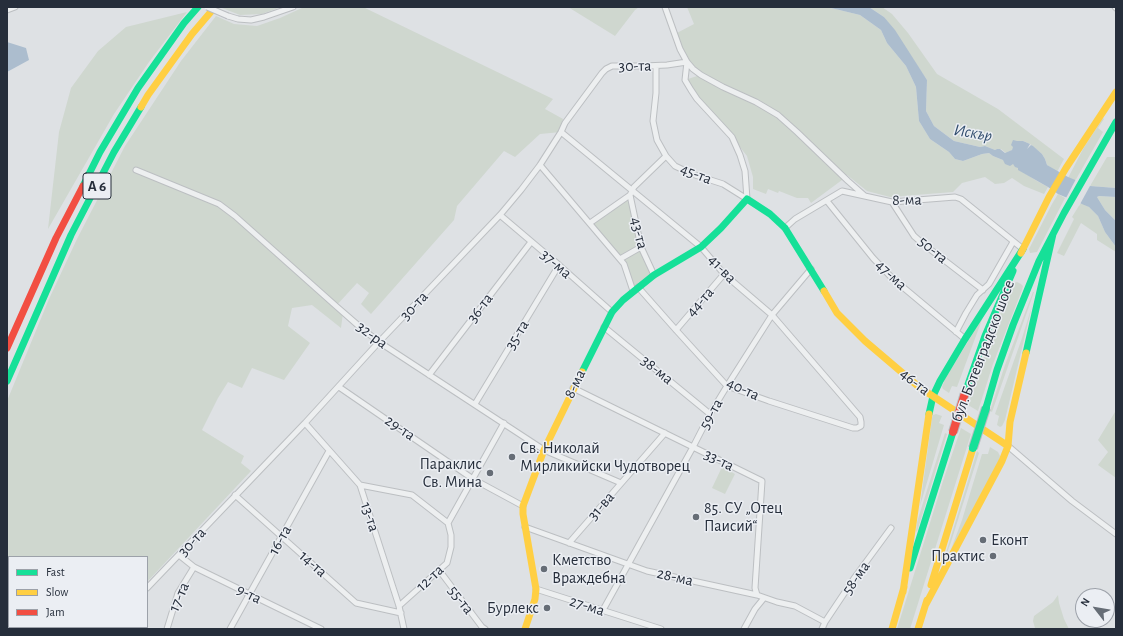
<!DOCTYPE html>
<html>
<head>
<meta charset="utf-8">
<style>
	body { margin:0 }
	#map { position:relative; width:1123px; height:636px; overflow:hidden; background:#dee1e4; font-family:"Alegreya Sans",sans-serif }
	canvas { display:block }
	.frame { position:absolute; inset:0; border:8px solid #262e3b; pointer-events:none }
	.legend { position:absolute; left:8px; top:556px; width:140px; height:72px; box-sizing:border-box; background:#ebeef3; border:1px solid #9ca1a9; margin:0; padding:5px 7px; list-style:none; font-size:12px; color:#262e3b }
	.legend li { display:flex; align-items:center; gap:8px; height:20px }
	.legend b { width:20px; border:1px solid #9ca1a9 }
	.north { position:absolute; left:1075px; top:588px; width:40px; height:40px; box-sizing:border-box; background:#ebeef3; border:1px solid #9ca1a9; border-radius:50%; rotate:301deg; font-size:11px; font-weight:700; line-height:16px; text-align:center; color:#262e3b }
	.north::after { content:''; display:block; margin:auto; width:14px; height:18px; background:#666d76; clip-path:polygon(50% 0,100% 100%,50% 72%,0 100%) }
</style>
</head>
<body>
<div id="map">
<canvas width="1123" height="636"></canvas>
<div class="frame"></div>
<ul class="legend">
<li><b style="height:5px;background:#16e098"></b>Fast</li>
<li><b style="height:5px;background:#ffcf43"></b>Slow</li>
<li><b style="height:5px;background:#f24e42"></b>Jam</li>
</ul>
<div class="north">N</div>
</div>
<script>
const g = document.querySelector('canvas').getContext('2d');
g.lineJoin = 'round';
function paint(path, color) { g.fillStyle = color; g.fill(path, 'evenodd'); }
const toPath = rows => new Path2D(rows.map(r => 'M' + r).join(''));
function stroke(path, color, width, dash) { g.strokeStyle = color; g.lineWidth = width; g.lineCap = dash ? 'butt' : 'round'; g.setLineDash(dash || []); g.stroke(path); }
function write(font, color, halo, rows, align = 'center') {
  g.font = font + ' "Alegreya Sans",sans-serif'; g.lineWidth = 3; g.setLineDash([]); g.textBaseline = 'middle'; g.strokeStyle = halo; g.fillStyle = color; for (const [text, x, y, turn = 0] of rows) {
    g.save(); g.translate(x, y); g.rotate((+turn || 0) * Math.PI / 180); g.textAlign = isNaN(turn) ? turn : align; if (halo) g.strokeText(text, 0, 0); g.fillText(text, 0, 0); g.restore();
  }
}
const green = toPath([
	[223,7,281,7,262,14,240,15,222,8],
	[304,7,363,7,553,99,545,109,563,119,561,132,540,134,515,157,504,151,457,206,454,220,371,314,361,304,369,293,357,283,336,306,343,313,341,328,312,305,292,308,288,326,310,343,284,380,252,368,242,388,228,382,218,398,202,430,244,456,241,463,251,471,147,582,147,557,9,557,9,627,107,627,106,629,7,629,7,401,49,299,77,239,125,146,181,61,216,16,234,24,257,26,280,18],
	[568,7,639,7,635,10,615,36],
	[687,7,827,7,860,15,881,30,887,43,906,66,916,87,919,121,930,139,949,152,955,159,963,161,982,154,989,153,993,156,1013,164,1019,168,1018,169,1037,181,1048,187,1044,194,1024,186,1012,178,1004,183,995,184,985,177,962,183,953,192,890,197,867,191,847,175,842,180,811,203,808,198,797,198,779,191,778,193,768,189,766,194,753,189,753,177,747,156,732,137,715,119,685,80,700,75,693,69,675,34,694,24],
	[869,7,882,7,892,14,908,33,937,74,998,109,1064,159,1057,172,1047,165,1045,159,1042,154,1030,144,1023,141,1017,141,1012,150,1006,153,1001,149,997,149,995,150,985,146,980,147,954,141,934,126,926,111,927,80,884,17],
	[187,12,149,62,114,114,48,229,59,132,71,88,98,51,126,27],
	[1103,118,1104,119,1098,128,1103,132,1075,181,1068,178,1083,149],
	[1107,157,1116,157,1116,188,1090,186],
	[1058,194,1065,198,1037,252,1030,253,1029,249,1052,204],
	[630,195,641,247,654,275,633,291,627,272,590,223],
	[1099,196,1116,197,1116,221,1105,210,1097,197],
	[1080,204,1084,204,1089,207,1098,216,1105,232,1116,247,1116,252,1097,240,1097,234,1081,223,1064,256,1057,253,1074,219,1072,217],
	[1017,282,1021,284,1023,286,1022,290,993,364,978,411,968,405,992,333,1012,286,1014,283],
	[1033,292,1034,292,992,412,990,411,1005,365],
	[1032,306,1005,420,1002,426,1000,427,997,425,999,416,995,414,1022,338],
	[983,317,957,387,952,386,949,393,943,389,942,387,945,379],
	[1115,412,1116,413,1116,478,1098,465,1108,452,1098,440],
	[936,414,942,416,939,423,944,425,920,506,932,418,933,415],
	[961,428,971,434,910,629,897,629,943,481],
	[945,433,947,434,917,532,916,531,917,522],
	[990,447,998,452,1000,456,999,461,950,552,962,520,982,454,988,454],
	[977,451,979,453,951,542,942,566],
	[722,467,735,474,725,494,712,488],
	[1058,595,1059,603,1064,619,1069,629,1036,629,1035,628,1033,621,1034,616,1053,602]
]);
const water = toPath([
	[827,7,869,7,884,17,895,30,927,80,926,111,934,126,954,141,980,147,985,146,995,150,997,149,1000,149,1005,153,1012,150,1013,147,1011,145,1013,140,1017,141,1023,141,1030,144,1027,149,1031,145,1033,146,1042,154,1045,159,1047,165,1068,177,1090,186,1116,188,1116,197,1099,196,1097,197,1105,210,1116,221,1116,247,1105,232,1098,216,1089,207,1058,194,1048,187,1018,170,1018,168,1015,167,1013,164,1010,166,1005,164,1003,160,993,156,989,153,982,154,963,161,955,159,949,152,930,139,919,121,916,87,906,66,887,43,881,30,860,15],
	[7,42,26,48,29,60,7,72]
]);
const pier = toPath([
	[1076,179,1091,184,1079,206,1065,200]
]);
const street = toPath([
	[665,7,680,49,687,62,693,69,701,75,723,87,756,102,778,115,797,132,848,181,865,196],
	[1115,7,1116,8],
	[7,10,15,7],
	[228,16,238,19,251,20,264,17,293,7],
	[687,62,685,80,691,90,697,99,732,137,740,155,745,171,747,199],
	[656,66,656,93,653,121,657,140,666,156,675,166,692,174,723,184,747,199],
	[561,132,701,247,724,274,772,315,860,417,861,422,861,426,857,428,853,428,769,401,727,386,676,330,638,287],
	[540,165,624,264,633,291],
	[136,170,219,204,235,216,336,306,360,327,379,342,544,450,621,483],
	[827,201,873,258,892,278,965,339],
	[892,202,914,236,922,243,983,290],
	[500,215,559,265,612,312],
	[590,223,630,195],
	[785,228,795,219,842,191,892,202,955,197,961,199,1023,249],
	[620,259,641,247],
	[654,275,641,247,630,195,634,187,666,156],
	[604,327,710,414],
	[676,330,724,274],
	[956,332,966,313,977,295,989,284,1013,242],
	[429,375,531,242],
	[339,387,473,479,523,506],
	[573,388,762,481,755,588,757,595],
	[475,404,559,265],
	[305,423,360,485,399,606,404,629],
	[1008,446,1072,501,1116,534],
	[360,485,412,495,448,523,451,535,451,547,447,563,399,606],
	[235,495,356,603,401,613],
	[448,523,504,423],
	[525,527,647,571,757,595,777,602,795,606,825,622],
	[569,543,665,433],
	[179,555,194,567,321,629],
	[439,570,482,627,485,629],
	[147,588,305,423,379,342,500,215,521,190,540,165,561,132,565,123,602,73,606,69,612,66,644,66,667,65,687,62],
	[536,589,661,629],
	[603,610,693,447,710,414,727,386,772,315,811,269],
	[111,629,112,627],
	[167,629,178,593,194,567],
	[230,629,329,451],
	[744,629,755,609,764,598],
	[822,629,825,622,855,577,891,528]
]);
const fast = toPath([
	[83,186,100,152,138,88,184,23,198,7],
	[1026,353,1053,234],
	[582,372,612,312,623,300,654,275,701,247,721,228,747,199,770,214,785,228,824,291],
	[7,381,71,235,114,152,141,107],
	[965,393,985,336,1013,271],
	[986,408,997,370,1013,325,1039,261,1064,213,1116,122],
	[929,414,933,396,940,381,965,339,1023,249],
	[910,568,953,432]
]);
const slow = toPath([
	[141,107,148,95,192,34,215,7],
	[1021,253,1049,197,1066,168,1116,92],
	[824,291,837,313,865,341,919,387,1008,446],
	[931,585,973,448],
	[903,592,929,414],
	[926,604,1002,461,1008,446,1010,422,1026,353],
	[525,629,535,599,536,589,523,514,523,506,544,450,582,372],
	[892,629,904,587],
	[918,629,927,600]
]);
const jam = toPath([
	[7,348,56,238,83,186]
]);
const streetBridge = toPath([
	[207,7,228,16]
]);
const fastBridge = toPath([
	[973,448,986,408]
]);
const jamBridge = toPath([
	[953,432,965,393]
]);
const markers = [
	[512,457,4,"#666d76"],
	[490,473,4,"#666d76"],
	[696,517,4,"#666d76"],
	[983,540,4,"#666d76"],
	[993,556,4,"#666d76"],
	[544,569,4,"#666d76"],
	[547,608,4,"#666d76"]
];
const shields = [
	[97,186,28]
];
const shieldNames = [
	["A 6",97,186]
];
const streetNames = [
	["30-та",635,66,-1],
	["45-та",696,174,22],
	["8-ма",907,200,-1],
	["43-та",639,233,76],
	["50-та",933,250,40],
	["37-ма",556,264,41],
	["41-ва",722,269,46],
	["47-ма",891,275,43],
	["44-та",700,302,-49],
	["30-та",414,306,-47],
	["36-та",480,308,-53],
	["32-ра",372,335,37],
	["35-та",517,335,-59],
	["бул. Ботевградско шосе",983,351,-69],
	["38-ма",657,370,39],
	["46-та",915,382,38],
	["8-ма",575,384,-64],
	["40-та",743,389,25],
	["59-та",711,414,-61],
	["29-та",400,428,34],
	["33-та",719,460,26],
	["31-ва",601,506,-49],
	["13-та",370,517,72],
	["16-та",280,540,-61],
	["30-та",192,542,-47],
	["14-та",313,564,42],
	["28-ма",675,577,13],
	["12-та",430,578,-43],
	["58-ма",856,578,-55],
	["9-та",249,594,26],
	["17-та",179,597,-67],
	["55-та",461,600,52],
	["27-ма",587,606,18]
];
const poiNames = [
	["Св. Николай",520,448],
	["Мирликийски Чудотворец",520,466],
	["Параклис",482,464,"right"],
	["Св. Мина",482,482,"right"],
	["85. СУ „Отец",704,508],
	["Паисий“",704,526],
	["Еконт",991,540],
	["Практис",985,556,"right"],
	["Кметство",552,560],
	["Враждебна",552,578],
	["Бурлекс",539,608,"right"]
];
const waterNames = [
	["Искър",973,133,10]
];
paint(green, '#cfd7cf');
paint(water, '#acbdce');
paint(pier, '#dee1e4');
stroke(street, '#bcbfc2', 7);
stroke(street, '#edeff0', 5);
stroke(fast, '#16e098', 7);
stroke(slow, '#ffcf43', 7);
stroke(jam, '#f24e42', 7);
stroke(streetBridge, '#bcbfc2', 7, []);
stroke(fastBridge, '#babdc1', 10, []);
stroke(jamBridge, '#babdc1', 10, []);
stroke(streetBridge, '#edeff0', 5);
stroke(fastBridge, '#16e098', 8);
stroke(jamBridge, '#f24e42', 8);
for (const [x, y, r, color] of markers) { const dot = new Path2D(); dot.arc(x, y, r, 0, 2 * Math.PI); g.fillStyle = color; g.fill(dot); stroke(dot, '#ebeef3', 1.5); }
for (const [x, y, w] of shields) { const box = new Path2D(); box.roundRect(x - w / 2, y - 13, w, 26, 3); g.fillStyle = '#ebeef3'; g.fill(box); stroke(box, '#262e3b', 1); }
write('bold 15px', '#262e3b', null, shieldNames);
write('16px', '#262e3b', '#ebeef3', streetNames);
write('16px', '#262e3b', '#ebeef3', poiNames, 'left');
write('italic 17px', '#314d6e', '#ebeef3', waterNames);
</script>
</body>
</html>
